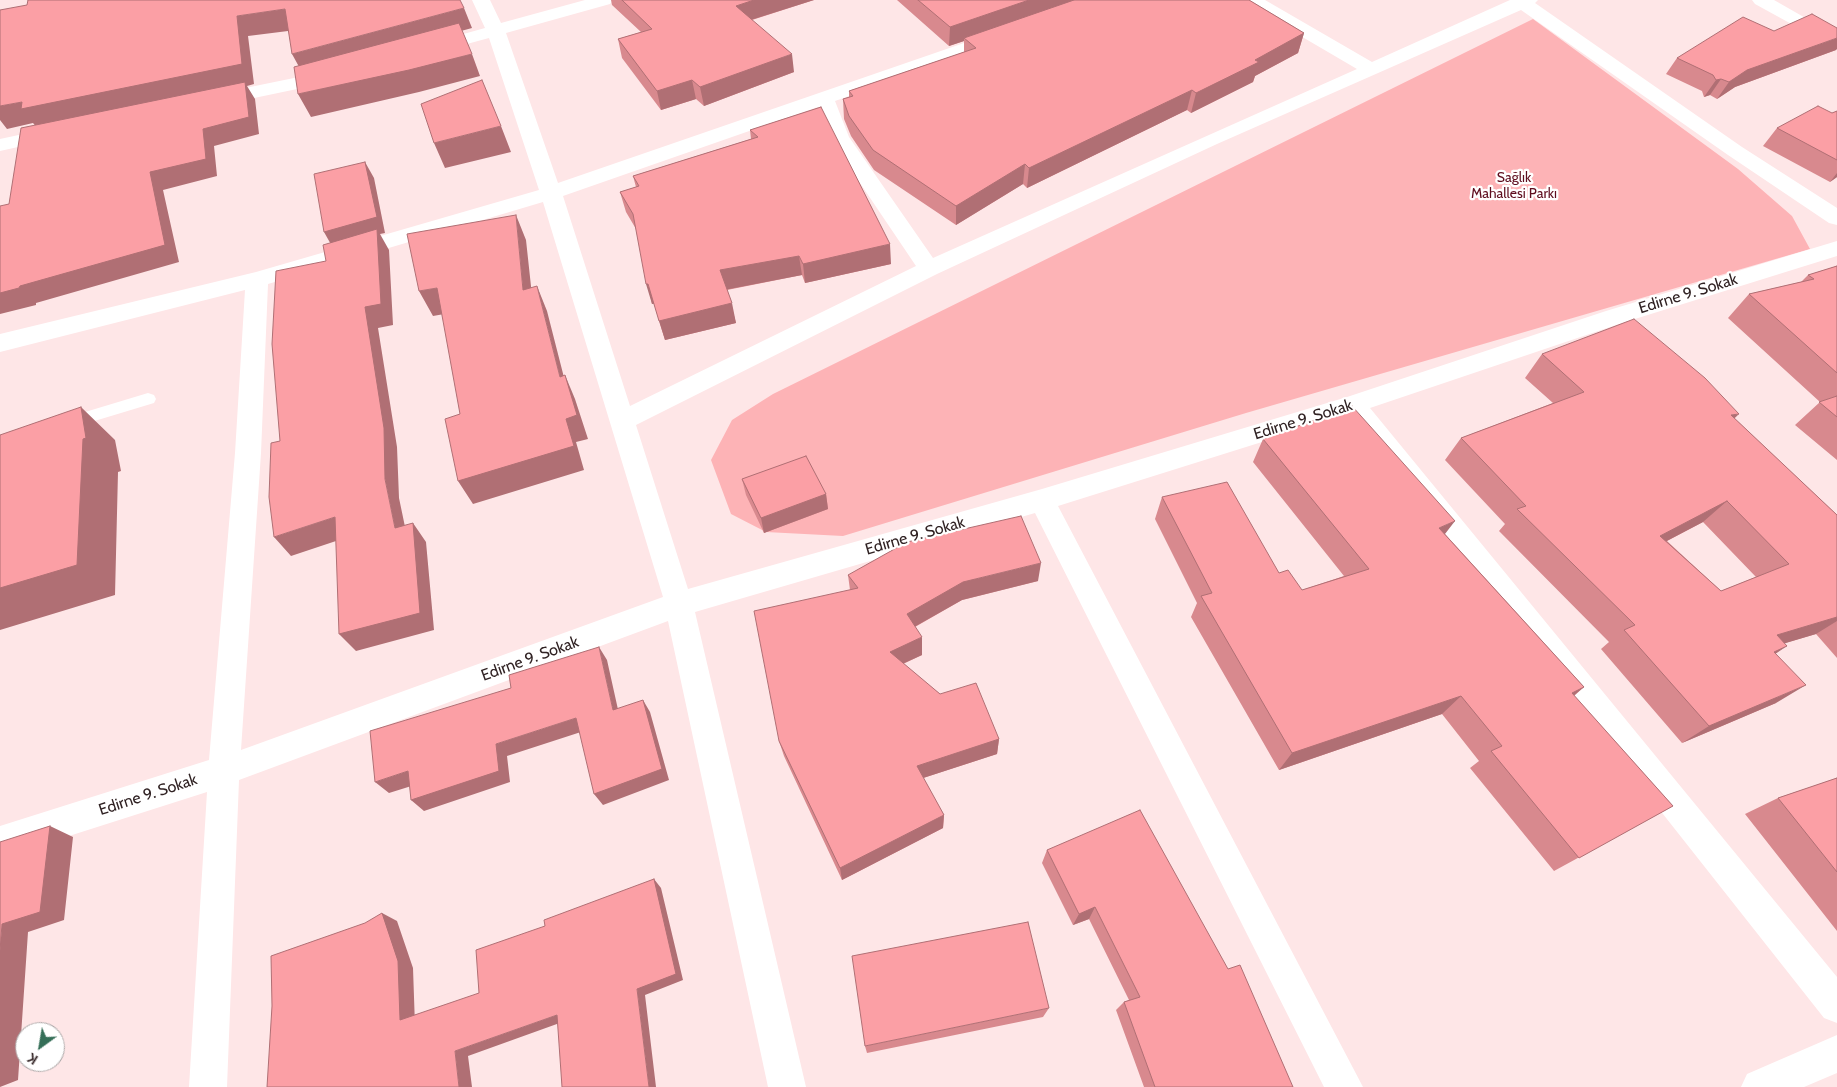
<!DOCTYPE html>
<html>
<head>
<meta charset="utf-8">
<style>
	body { margin:0 }
	#map { position:relative; width:1837px; height:1087px; overflow:hidden; background:#fee6e7; font-family:Cabin,sans-serif }
	canvas { display:block }
	.north { position:absolute; left:15px; top:1022px; width:50px; height:50px; box-sizing:border-box; background:#fff; border:1px solid #aca7a7; border-radius:50%; rotate:212deg; font-size:14px; font-weight:700; line-height:20px; text-align:center; color:#302223 }
	.north::after { content:''; display:block; margin:auto; width:18px; height:22px; background:#356f58; clip-path:polygon(50% 0,100% 100%,50% 72%,0 100%) }
</style>
</head>
<body>
<div id="map">
<canvas width="1837" height="1087"></canvas>
<div class="north">K</div>
</div>
<script>
const g = document.querySelector('canvas').getContext('2d');
g.lineJoin = 'round';
function paint(path, color) { g.fillStyle = color; g.fill(path, 'evenodd'); }
const toPath = rows => new Path2D(rows.map(r => 'M' + r).join(''));
function stroke(path, color, width, dash) { g.strokeStyle = color; g.lineWidth = width; g.lineCap = dash ? 'butt' : 'round'; g.setLineDash(dash || []); g.stroke(path); }
function write(font, color, halo, rows, align = 'center') {
  g.font = font + ' Cabin,sans-serif'; g.lineWidth = 4.5; g.setLineDash([]); g.textBaseline = 'middle'; g.strokeStyle = halo; g.fillStyle = color; for (const [text, x, y, turn = 0] of rows) {
    g.save(); g.translate(x, y); g.rotate((+turn || 0) * Math.PI / 180); g.textAlign = isNaN(turn) ? turn : align; if (halo) g.strokeText(text, 0, 0); g.fillText(text, 0, 0); g.restore();
  }
}
const green = toPath([
	[1533,19,1738,169,1792,216,1810,249,1246,413,843,536,766,532,731,514,711,460,732,420,773,394]
]);
const lane = toPath([
	[148,393,154,395,156,399,154,403,68,429,62,427,60,423,62,419,148,393]
]);
const street = toPath([
	[472,0,490,0,501,23,585,0,613,0,610,4,506,33,558,183,993,33,1005,33,1008,37,1005,41,835,101,849,137,933,258,1357,69,1246,4,1243,0,1265,0,1372,62,1510,0,1538,0,1535,3,1742,147,1837,208,1837,225,1829,223,1728,155,1521,10,1217,144,937,274,636,425,688,589,1042,489,1347,397,1606,311,1837,241,1837,256,1622,323,1370,408,1837,977,1837,1023,1824,1018,1348,415,1058,506,1363,1087,1324,1087,1035,513,695,612,806,1087,768,1087,668,621,239,780,227,1087,189,1087,207,792,0,858,0,826,209,760,235,453,245,290,0,352,0,334,256,272,539,190,489,38,430,54,424,53,421,49,424,45,485,28,472,0],
	[818,107,829,137,916,266,630,406,563,196,818,107],
	[543,202,663,597,241,750,261,453,268,284,543,202],
	[1752,0,1774,0,1837,36,1837,49,1755,4,1752,0],
	[333,70,340,72,342,76,340,80,216,106,209,104,206,100,209,96,216,94,333,70],
	[56,127,63,129,66,133,63,137,0,151,0,139,56,127]
]);
const secondary = toPath([
	[1837,1035,1837,1073,1804,1087,1741,1087,1747,1074,1837,1035]
]);
const wall = toPath([
	[611,0,814,0,752,20,794,72,704,106,696,99,661,110,622,58,618,39,641,32,612,5],
	[897,0,1249,0,1304,33,1298,53,1255,76,1253,82,1191,113,1187,110,1027,188,1023,184,956,225,874,170,851,136,844,119,843,99,849,97,849,91,964,52,964,41,949,46],
	[1774,31,1836,50,1735,87,1717,99,1710,95,1704,97,1702,91,1666,74,1677,58],
	[821,107,891,264,805,283,802,275,727,290,736,323,665,340,654,304,652,304,636,229,626,212,620,192,636,187,633,176,751,139,750,130],
	[1837,111,1837,177,1830,182,1763,146,1777,128,1832,113],
	[1837,266,1837,460,1795,425,1820,402,1728,318,1749,294,1801,282,1808,275],
	[1542,354,1734,418,1837,515,1837,658,1816,634,1785,643,1775,654,1776,703,1682,743,1601,649,1609,642,1499,531,1505,524,1445,460,1461,438,1553,403,1525,378],
	[1703,522,1756,577,1721,591,1667,541],
	[1263,439,1445,534,1584,687,1574,696,1673,806,1554,871,1470,768,1479,761,1442,714,1279,770,1191,617,1197,603,1155,519,1162,497,1279,573,1302,590,1344,576,1253,462],
	[742,479,826,494,828,509,764,533,746,495],
	[848,575,1038,581,962,600,915,627,922,655,903,664,940,694,999,739,997,754,923,778,944,815,943,828,842,880,784,756,779,741,850,590],
	[1837,778,1837,931,1745,814,1778,798],
	[1047,850,1293,1087,1144,1087,1116,1010,1124,1002,1129,1000,1089,919,1073,925,1042,863],
	[1049,1008,1043,1017,867,1053,865,1046]
]);
const shadedWall = toPath([
	[754,0,814,0,738,24,736,6],
	[1029,0,1081,0,964,38,964,41,949,46,950,27],
	[464,8,472,28,303,74,292,54],
	[285,9,296,30,248,36,254,84,247,86,255,99,259,134,214,146,217,176,163,190,179,262,36,303,36,305,0,314,0,293,38,129,33,123,7,129,0,120,0,106,22,102,237,16],
	[1304,33,1298,53,1255,76,1253,82,1191,113,1196,93,1255,60],
	[1837,38,1837,49,1836,50,1735,87,1717,99,1729,82,1747,70],
	[472,54,480,76,419,92,311,117,298,94],
	[792,54,794,72,704,106,700,87],
	[1721,79,1710,95,1704,97,1716,80],
	[692,80,696,99,661,110,657,91],
	[1192,90,1187,110,1027,188,1029,168],
	[501,126,511,152,445,168,434,143],
	[365,162,374,178,385,233,380,234,389,250,393,325,378,328,397,447,399,498,409,546,395,528,385,479,333,248,324,232],
	[1025,164,1023,184,956,225,956,206],
	[1837,173,1837,177,1830,182],
	[516,215,526,240,534,314,523,290],
	[890,244,891,264,805,283,803,264],
	[799,256,802,275,724,290,720,270],
	[646,284,648,284,654,304,652,304],
	[537,286,547,311,570,401,560,377],
	[437,288,450,313,433,316,419,291],
	[732,303,736,323,665,340,659,321],
	[565,375,575,399,588,439,576,442,584,470,473,504,458,481,566,419],
	[81,407,115,440,121,471,118,472,115,595,0,630,0,588],
	[1739,414,1716,436,1731,415],
	[826,494,828,509,764,533,761,518],
	[1727,501,1703,522,1638,556,1660,536],
	[335,517,351,536,291,556,274,537],
	[1455,521,1438,543,1439,528],
	[413,523,426,542,434,630,356,651,339,634],
	[1041,563,1038,581,962,600,907,631,907,614,963,582],
	[1837,617,1837,621,1816,634,1749,654,1777,635],
	[922,637,922,655,891,669,890,652],
	[1787,646,1759,665,1774,652],
	[599,647,607,660,621,723,613,710],
	[1806,685,1776,703,1682,743,1709,726],
	[1584,687,1561,706,1572,693],
	[1461,696,1442,714,1279,770,1292,753],
	[643,700,650,712,669,780,603,805,594,794],
	[576,718,584,731,507,756,510,782,424,811,411,800,496,744],
	[999,739,997,754,917,780,917,766],
	[408,771,421,783,389,793,375,782],
	[944,815,943,828,842,880,840,868],
	[50,826,73,837,64,920,28,932,18,1080,0,1087,0,951,2,924],
	[654,879,661,888,683,980,645,995,656,1087,649,1087,637,989],
	[1095,907,1089,919,1073,925,1079,914],
	[382,913,397,921,413,968,415,1026,400,1020],
	[557,1015,568,1020,468,1056,472,1087,459,1087,455,1051]
]);
const building = toPath([
	[28,0,460,0,464,8,292,54,285,9,237,16,242,64,21,109,22,102,0,106,0,10,27,5,28,0],
	[622,0,754,0,736,6,792,54,700,87,692,80,657,91,618,39,652,29,622,0],
	[918,0,1029,0,950,27,918,0],
	[1074,0,1249,0,1304,33,1255,60,1259,62,1196,93,1192,90,1029,168,1025,164,956,206,873,150,849,116,843,99,853,96,849,91,976,48,964,38,1074,0],
	[1812,14,1837,28,1837,38,1747,70,1729,82,1721,79,1716,80,1713,75,1677,58,1743,17,1774,31,1812,14],
	[459,23,472,54,409,70,298,94,294,67,459,23],
	[482,80,501,126,434,143,421,104,482,80],
	[245,82,249,117,203,129,206,159,150,172,165,245,20,286,19,288,0,293,0,206,9,204,21,128,245,82],
	[1818,106,1832,113,1837,111,1837,160,1777,128,1818,106],
	[821,107,890,244,803,264,799,256,720,270,732,303,659,321,648,284,646,284,633,214,620,192,639,186,633,176,758,137,750,130,821,107],
	[365,162,377,217,324,232,314,174,365,162],
	[516,215,523,290,537,286,560,377,565,375,577,415,566,419,574,446,458,481,445,419,460,414,437,288,419,291,407,234,516,215],
	[377,229,381,304,365,307,384,428,385,479,395,528,413,523,420,613,339,634,335,517,274,537,269,497,271,443,280,441,272,344,276,271,326,261,323,245,377,229],
	[1837,266,1837,373,1749,294,1814,279,1808,275,1837,266],
	[1634,319,1705,378,1739,414,1731,415,1837,515,1837,617,1777,635,1787,646,1774,652,1806,685,1709,726,1624,630,1635,625,1517,509,1526,506,1461,438,1584,392,1542,354,1634,319],
	[1727,501,1789,564,1721,591,1660,536,1727,501],
	[1837,396,1837,417,1819,402,1837,396],
	[1352,406,1455,521,1439,528,1584,687,1572,693,1673,806,1579,858,1491,751,1502,746,1461,696,1292,753,1201,596,1212,593,1162,497,1227,482,1279,573,1288,570,1302,590,1369,569,1263,439,1352,406],
	[81,407,86,438,83,439,77,565,0,588,0,435,81,407],
	[806,456,826,494,761,518,742,479,806,456],
	[1021,516,1041,563,963,582,907,614,922,637,890,652,940,694,976,683,999,739,917,766,944,815,840,868,779,741,754,611,858,588,848,575,907,542,1021,516],
	[599,647,613,710,643,700,662,769,594,794,576,718,496,744,499,771,411,800,408,771,375,782,370,731,511,688,509,675,599,647],
	[1837,778,1837,872,1778,798,1837,778],
	[1140,810,1228,969,1240,965,1293,1087,1155,1087,1124,1002,1140,997,1095,907,1079,914,1047,850,1140,810],
	[50,826,40,912,2,924,0,951,0,842,50,826],
	[654,879,676,974,637,989,649,1087,562,1087,557,1015,455,1051,459,1087,267,1087,272,1006,271,956,365,923,382,913,398,961,400,1020,479,993,476,950,545,926,544,920,654,879],
	[1028,922,1049,1008,865,1046,852,956,1028,922]
]);
const farParknames = [
	["Sağlık",1514,178],
	["Mahallesi Parkı",1514,194]
];
const streetNames = [
	["Edirne 9. Sokak",1688,294,-17],
	["Edirne 9. Sokak",1303,420,-17],
	["Edirne 9. Sokak",915,536,-16],
	["Edirne 9. Sokak",530,659,-20],
	["Edirne 9. Sokak",148,795,-18]
];
paint(green, '#fdb3b6');
paint(lane, '#fff');
paint(street, '#fff');
paint(secondary, '#fff');
paint(wall, '#d8898e');
paint(shadedWall, '#b06f74');
paint(building, '#fb9fa5');
stroke(building, '#b06f74', 1);
write('14px', '#5f0e1f', '#fff', farParknames);
write('16px', '#302223', '#fff', streetNames);
</script>
</body>
</html>
